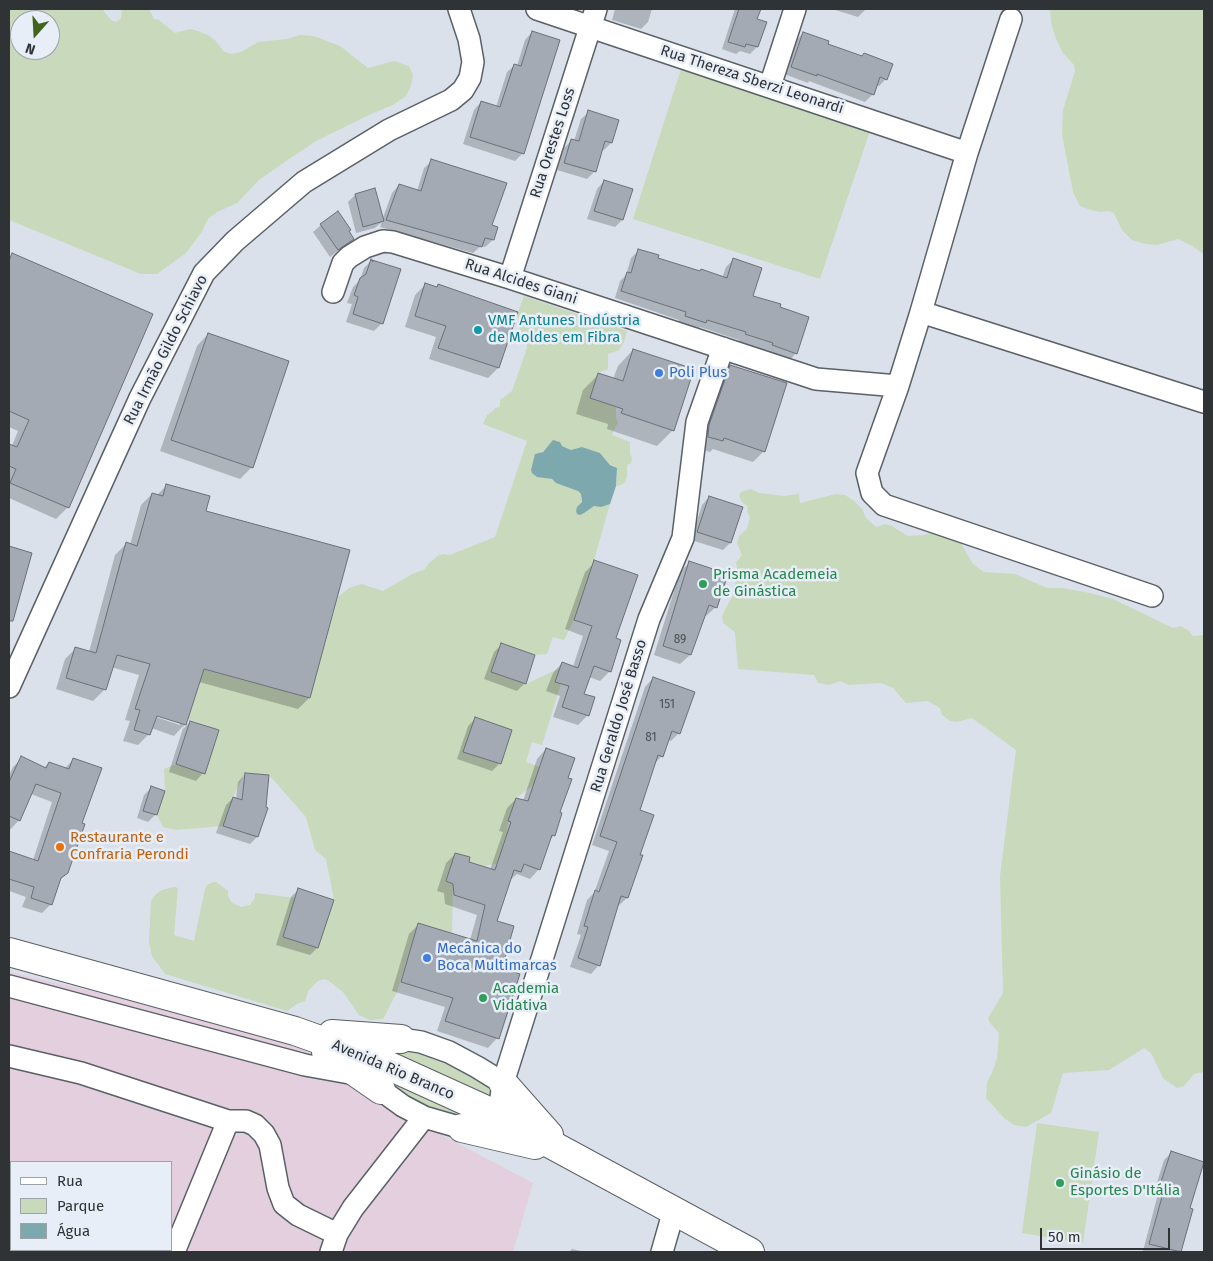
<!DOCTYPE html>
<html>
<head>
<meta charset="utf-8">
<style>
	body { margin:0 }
	#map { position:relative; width:1213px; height:1261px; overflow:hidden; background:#dae1ea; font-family:"Fira Sans",sans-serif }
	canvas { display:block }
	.frame { position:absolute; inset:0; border:10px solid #303336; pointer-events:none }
	.legend { position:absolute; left:10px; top:1161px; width:162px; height:90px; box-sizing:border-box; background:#e7eef7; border:1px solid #9ea3aa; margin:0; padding:6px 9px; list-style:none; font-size:15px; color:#303336 }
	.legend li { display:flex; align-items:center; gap:10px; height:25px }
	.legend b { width:25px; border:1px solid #9ea3aa }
	.north { position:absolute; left:10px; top:10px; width:50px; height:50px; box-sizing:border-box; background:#e7eef7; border:1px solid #9ea3aa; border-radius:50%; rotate:199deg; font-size:14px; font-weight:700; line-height:20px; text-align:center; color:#303336 }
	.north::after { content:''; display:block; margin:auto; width:18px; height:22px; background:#41641c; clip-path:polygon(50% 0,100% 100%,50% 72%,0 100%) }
	.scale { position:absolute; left:1040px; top:1228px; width:130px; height:22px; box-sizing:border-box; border:2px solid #303336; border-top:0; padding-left:6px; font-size:15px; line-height:18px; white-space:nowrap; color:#303336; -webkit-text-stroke:4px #e7eef7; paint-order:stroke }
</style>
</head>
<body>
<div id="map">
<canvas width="1213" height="1261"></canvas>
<div class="frame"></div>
<ul class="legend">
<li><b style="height:6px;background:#fff"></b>Rua</li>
<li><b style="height:14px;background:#c8d9bc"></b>Parque</li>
<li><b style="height:14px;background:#7da8ae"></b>Água</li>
</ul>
<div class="north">N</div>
<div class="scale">50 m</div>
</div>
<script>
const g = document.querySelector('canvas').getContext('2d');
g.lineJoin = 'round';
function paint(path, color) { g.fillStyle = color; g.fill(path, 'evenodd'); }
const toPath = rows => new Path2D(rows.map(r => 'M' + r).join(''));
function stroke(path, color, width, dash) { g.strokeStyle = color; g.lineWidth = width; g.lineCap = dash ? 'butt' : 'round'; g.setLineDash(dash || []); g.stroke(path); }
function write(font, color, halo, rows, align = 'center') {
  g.font = font + ' "Fira Sans",sans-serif'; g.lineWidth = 5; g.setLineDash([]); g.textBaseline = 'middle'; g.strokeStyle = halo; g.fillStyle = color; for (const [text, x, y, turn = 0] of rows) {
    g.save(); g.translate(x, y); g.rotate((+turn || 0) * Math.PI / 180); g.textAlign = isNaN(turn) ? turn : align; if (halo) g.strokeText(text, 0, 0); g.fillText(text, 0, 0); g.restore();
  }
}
const industrial = toPath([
	[9,972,224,1021,297,1044,368,1096,533,1183,513,1252,9,1252],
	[11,1162,171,1162,171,1250,11,1250]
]);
const green = toPath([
	[9,9,102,9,111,20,116,22,121,18,122,9,149,9,154,19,159,20,175,33,190,29,198,31,208,35,216,41,223,51,231,54,241,52,258,42,287,39,300,35,314,36,340,46,368,68,394,61,409,66,413,75,411,86,406,96,393,105,373,113,316,141,289,159,259,180,237,203,217,212,208,219,201,233,186,253,157,274,141,274,9,220],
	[20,20,50,20,50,50,20,50],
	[1050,9,1204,9,1204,254,1192,246,1178,239,1157,245,1146,244,1132,240,1122,230,1114,213,1109,211,1100,212,1091,210,1080,206,1073,192,1062,134,1063,110,1075,71,1074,65,1063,53,1056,39,1051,23],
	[682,66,870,131,820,279,633,219],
	[524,296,627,331,624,342,619,350,608,354,608,369,598,373,590,398,616,407,616,418,618,422,612,435,630,442,630,454,632,459,631,463,627,465,627,476,625,482,621,485,616,486,617,476,615,466,611,465,600,453,582,447,571,450,562,446,558,441,552,443,540,453,534,461,531,470,541,477,552,479,556,483,575,488,581,494,581,504,588,510,594,506,601,507,610,504,594,560,574,620,564,640,553,637,547,654,535,655,501,644,491,671,526,684,560,668,561,684,542,745,532,742,526,762,540,767,534,785,516,798,508,821,507,834,497,864,482,866,469,862,470,857,455,853,446,881,453,884,452,934,418,924,397,992,383,1019,370,1020,359,1015,343,992,329,981,324,979,318,981,309,990,305,1001,297,1004,287,1011,165,974,152,956,149,942,151,901,156,894,162,890,174,887,178,888,174,935,194,941,205,889,207,885,213,882,216,882,228,891,228,896,232,903,241,907,250,905,255,898,255,893,295,898,283,937,318,948,334,900,326,859,315,850,306,817,269,775,245,773,233,797,223,826,176,830,163,827,157,815,165,791,164,769,176,764,205,774,219,730,188,719,199,684,149,667,165,659,310,698,338,597,349,588,362,584,383,591,412,574,425,569,429,563,439,555,443,554,450,555,495,537,527,441,483,424,487,415,493,411,495,408,500,407,500,400,512,391,525,354,527,347,526,342,521,337,518,318,518,312],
	[751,489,759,493,783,496,799,494,800,503,836,494,845,495,854,501,862,509,866,518,876,527,885,524,892,526,908,536,924,535,933,532,960,542,973,564,984,572,1015,574,1047,588,1062,588,1085,592,1113,599,1173,628,1181,626,1189,631,1193,636,1204,635,1204,1072,1194,1074,1184,1086,1177,1088,1163,1078,1151,1053,1144,1048,1109,1070,1063,1073,1051,1113,1026,1127,1014,1125,1004,1118,986,1098,987,1082,992,1073,997,1058,999,1033,990,1023,988,1018,1003,993,1000,876,1016,750,972,718,957,722,950,721,942,715,940,708,928,701,906,703,893,688,881,683,849,685,840,681,829,685,818,683,814,675,738,669,735,632,723,623,722,616,733,595,738,570,736,563,742,555,737,543,739,536,747,529,750,517,747,512,748,506,742,502,739,496,741,492],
	[402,1051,419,1052,437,1057,484,1083,491,1091,495,1105,388,1057],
	[381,1071,486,1119,458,1120,400,1095],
	[1037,1123,1099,1132,1083,1243,1022,1233]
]);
const water = toPath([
	[553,440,560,442,562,446,571,450,582,447,600,453,610,465,617,468,616,486,610,504,601,507,594,506,584,513,580,515,577,514,576,511,577,507,582,502,581,494,578,491,556,483,552,479,537,477,532,473,531,470,535,454,543,452]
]);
const shadow = toPath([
	[615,9,652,9,648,22,641,29,612,20],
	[735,9,759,9,756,19,757,47,750,54,740,51,736,54,722,49],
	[832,9,866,9,858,17],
	[532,32,523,153,515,161,463,144,474,110,481,102,496,107,507,72,515,65,517,66,525,40],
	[803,33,826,45,886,79,879,86,876,85,873,94,865,102,809,81,808,83,784,74,796,41],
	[589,112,618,121,611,143,604,150,601,150,594,172,587,179,557,170,564,148,572,140,574,141,581,119],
	[432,161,491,226,497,228,493,240,485,247,481,246,473,253,380,227,382,222,375,228,356,233,348,202,355,195,374,190,382,220,392,193,399,185,417,191,424,168],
	[604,181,632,190,622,220,615,227,587,219,597,189],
	[321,225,353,239,330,257,313,232],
	[639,250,656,259,722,278,726,267,733,260,751,296,778,308,796,353,789,361,765,353,766,351,739,342,739,340,700,327,697,330,678,323,679,320,615,298,620,281,626,275,631,258],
	[13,254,68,507,56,519,9,498,9,449,12,446,18,431,9,427,9,258],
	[371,261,399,270,382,323,374,331,346,322,352,304,347,303,353,287,360,280,364,268],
	[426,284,436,288,438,286,498,368,488,378,429,359,436,337,405,327,415,295],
	[208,334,252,467,240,479,160,451,197,346],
	[633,350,673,430,657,446,607,429,608,424,576,414,583,390,599,374,613,379,618,366],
	[731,366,764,451,753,462,713,449,710,452,697,448,719,378],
	[167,485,205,512,309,698,298,709,199,682,183,729,190,722,203,773,196,781,169,772,184,725,174,736,151,728,149,734,138,745,123,741,130,721,125,720,139,675,111,667,104,690,93,701,56,689,65,659,76,648,89,652,115,555,126,544,130,545,141,505,152,494,157,495],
	[151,712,180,722,180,725,150,715],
	[709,497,730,543,723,550,691,540,702,505],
	[9,547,31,554,16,603,9,611,9,603,11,603,11,601,9,600],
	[595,562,615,639,610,671,600,681,589,677,583,694,588,715,578,725,553,717,560,696,546,691,553,673,562,663,573,667,583,636,565,629,585,572],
	[690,562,716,607,706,616,704,615,690,655,680,664,654,655,680,572],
	[501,645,525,683,517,691,484,679,494,652],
	[653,678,679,733,671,741,668,740,662,756,654,764,638,811,639,855,627,898,618,906,617,905,599,965,591,974,570,967,581,935,577,934,587,900,594,893,609,851,592,845,645,687],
	[475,719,511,731,499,764,492,771,457,759,468,726],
	[546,749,567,779,554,835,550,840,539,869,530,879,517,874,509,881,496,922,497,1038,488,1048,437,1031,445,1007,392,991,409,934,418,925,470,940,477,915,445,904,444,893,437,891,446,863,455,854,467,863,490,870,503,832,499,831,507,808,516,799,523,801,537,759],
	[22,758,44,768,49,763,64,769,73,760,80,824,67,872,59,881,51,904,42,913,22,907,26,897,9,891,9,852,33,860,52,802,31,794,19,820,10,830,9,829,9,775,13,767],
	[245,774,257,837,250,844,216,833,226,805,233,798,236,799,238,782],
	[151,788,156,814,148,822,137,818,144,795],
	[298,890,332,900,317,948,310,955,276,945,291,897],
	[1172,1152,1188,1209,1180,1252,1148,1252,1143,1251,1158,1194,1154,1192,1164,1160],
	[572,1249,585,1252,569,1252]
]);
const building = toPath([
	[739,9,761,9,757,19,767,22,758,47,746,44,745,47,728,42,739,9],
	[532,31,560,40,524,154,470,137,481,101,500,107,514,64,521,66,532,31],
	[803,32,829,41,828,44,862,56,864,53,893,64,887,80,880,77,874,95,817,74,817,76,791,67,803,32],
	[588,110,619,120,612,143,605,141,596,172,564,163,571,139,579,141,588,110],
	[431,159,507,183,492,225,498,227,494,240,485,238,482,247,386,220,399,184,421,191,431,159],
	[604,180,633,189,623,220,594,211,604,180],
	[375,188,384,221,363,227,355,194,375,188],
	[338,211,351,230,349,231,354,239,338,250,320,224,338,211],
	[638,249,659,255,658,258,700,271,701,269,727,278,733,258,762,268,753,296,781,304,780,307,809,317,797,354,772,345,773,343,745,334,746,332,707,320,706,323,685,316,686,312,621,291,627,272,631,273,638,249],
	[12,253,153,314,69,508,10,483,16,469,9,466,9,444,17,447,29,420,9,411,9,261,12,253],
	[371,259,373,262,372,260,401,269,383,324,353,314,358,297,354,295,360,278,366,274,371,259],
	[425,283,437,287,438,284,518,312,499,368,438,348,446,326,415,316,425,283],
	[208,333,289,361,253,468,171,440,208,333],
	[633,349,694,369,674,431,621,413,623,409,590,398,598,373,623,381,633,349],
	[730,365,787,383,765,452,724,438,723,441,708,437,709,425,730,365],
	[166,484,210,496,206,511,350,550,310,698,204,669,186,725,157,716,150,735,134,730,140,710,135,709,150,664,117,655,106,690,66,678,75,647,96,653,126,542,137,546,152,493,163,496,166,484],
	[709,496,743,507,731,543,697,532,709,496],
	[9,546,32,553,13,621,9,621,9,546],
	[594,560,638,575,616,638,621,640,611,672,594,666,584,694,595,697,589,716,562,707,569,686,555,682,562,662,578,668,592,626,574,620,594,560],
	[689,561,728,574,717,608,709,605,691,655,663,646,689,561],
	[501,643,535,655,526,684,491,672,501,643],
	[653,677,695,692,680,734,672,731,663,757,658,755,640,810,654,815,640,855,643,855,628,898,621,896,600,966,578,958,588,927,584,926,595,890,599,892,617,842,600,836,653,677],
	[475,717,512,730,501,764,463,752,475,717],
	[190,721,219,730,205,774,176,764,190,721],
	[546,748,575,758,568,778,572,779,560,812,562,813,555,836,552,835,540,870,524,864,521,872,514,870,497,921,514,926,502,968,520,974,499,1039,445,1021,453,998,401,982,418,923,477,941,485,905,454,895,453,884,446,881,455,853,470,857,469,862,495,870,511,822,508,821,516,798,528,801,546,748],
	[21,756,46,768,49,762,69,769,73,758,102,768,82,823,85,824,68,873,61,878,52,905,31,898,34,887,9,879,9,851,38,861,61,793,36,784,20,821,9,816,9,782,21,756],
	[245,773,269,775,266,807,268,808,258,837,223,826,233,797,242,800,245,773],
	[151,786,165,791,157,815,143,811,151,786],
	[298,888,334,900,318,948,283,937,298,888],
	[1171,1151,1204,1162,1190,1208,1193,1209,1181,1252,1149,1244,1165,1186,1160,1185,1171,1151]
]);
const minor = toPath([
	[537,9,967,153],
	[770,86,795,9],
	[510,278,596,9],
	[333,292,343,263,349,257,365,247,383,241,393,242,510,278,816,379,898,386,921,312,1204,402],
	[921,312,967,153,1011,19],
	[898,386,867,473,872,493,884,505,1152,596],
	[9,687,140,398,204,273,235,241,304,182,389,130,451,100,463,90,470,78,473,62,469,39,459,9],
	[9,986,305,1065,355,1074],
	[388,1045,401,1039,421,1042,449,1052,477,1067,503,1083],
	[9,1056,81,1073,228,1121,246,1121,255,1125,264,1134,270,1145,278,1188,284,1204,298,1215,337,1234],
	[378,1076,381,1090,403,1106,424,1117,462,1128,477,1126],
	[501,1098,503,1083,649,619,683,538,697,422,723,348],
	[174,1252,228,1121],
	[331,1252,337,1234,353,1208,424,1117],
	[662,1252,674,1210]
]);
const major = toPath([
	[9,952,295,1031,376,1060,495,1114,750,1252],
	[332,1034,401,1039],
	[326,1052,381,1090],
	[503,1083,549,1135],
	[462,1128,535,1145]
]);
const markers = [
	[478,330,5,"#0f9aa8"],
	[659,373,5,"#3f7fe0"],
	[703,584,5,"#2e9e5b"],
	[60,847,5,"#e8710a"],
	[427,958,5,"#3f7fe0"],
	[483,998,5,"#2e9e5b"],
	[1060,1183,5,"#2e9e5b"]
];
const numberNames = [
	["89",680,640],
	["151",667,705],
	["81",651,738]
];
const streetNames = [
	["Rua Thereza Sberzi Leonardi",752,80,18],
	["Rua Orestes Loss",553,143,-72],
	["Rua Alcides Giani",521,282,18],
	["Rua Irmão Gildo Schiavo",166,350,-63],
	["Rua Geraldo José Basso",619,716,-73],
	["Avenida Rio Branco",393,1070,23]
];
const cultureNames = [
	["VMF Antunes Indústria",488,321],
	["de Moldes em Fibra",488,338]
];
const shopNames = [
	["Poli Plus",669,373],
	["Mecânica do",437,949],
	["Boca Multimarcas",437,966]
];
const leisureNames = [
	["Prisma Academeia",713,575],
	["de Ginástica",713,592],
	["Academia",493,989],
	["Vidativa",493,1006],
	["Ginásio de",1070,1174],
	["Esportes D'Itália",1070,1191]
];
const foodNames = [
	["Restaurante e",70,838],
	["Confraria Perondi",70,855]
];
paint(industrial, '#e3cfde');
paint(green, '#c8d9bc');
paint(water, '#7da8ae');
paint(shadow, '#0003');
paint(building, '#a3aab3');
stroke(building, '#6a7078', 1);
stroke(minor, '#5a6068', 24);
stroke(major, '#5a6068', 30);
stroke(minor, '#fff', 21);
stroke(major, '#fff', 28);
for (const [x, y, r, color] of markers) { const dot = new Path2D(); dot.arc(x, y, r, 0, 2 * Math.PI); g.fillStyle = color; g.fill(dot); stroke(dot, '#e7eef7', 2); }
write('12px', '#4d5155', null, numberNames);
write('15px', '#303336', '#e7eef7', streetNames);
write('15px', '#0d838f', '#e7eef7', cultureNames, 'left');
write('15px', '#366cbe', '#e7eef7', shopNames, 'left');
write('15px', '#27864d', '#e7eef7', leisureNames, 'left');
write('15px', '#c56008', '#e7eef7', foodNames, 'left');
</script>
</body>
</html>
